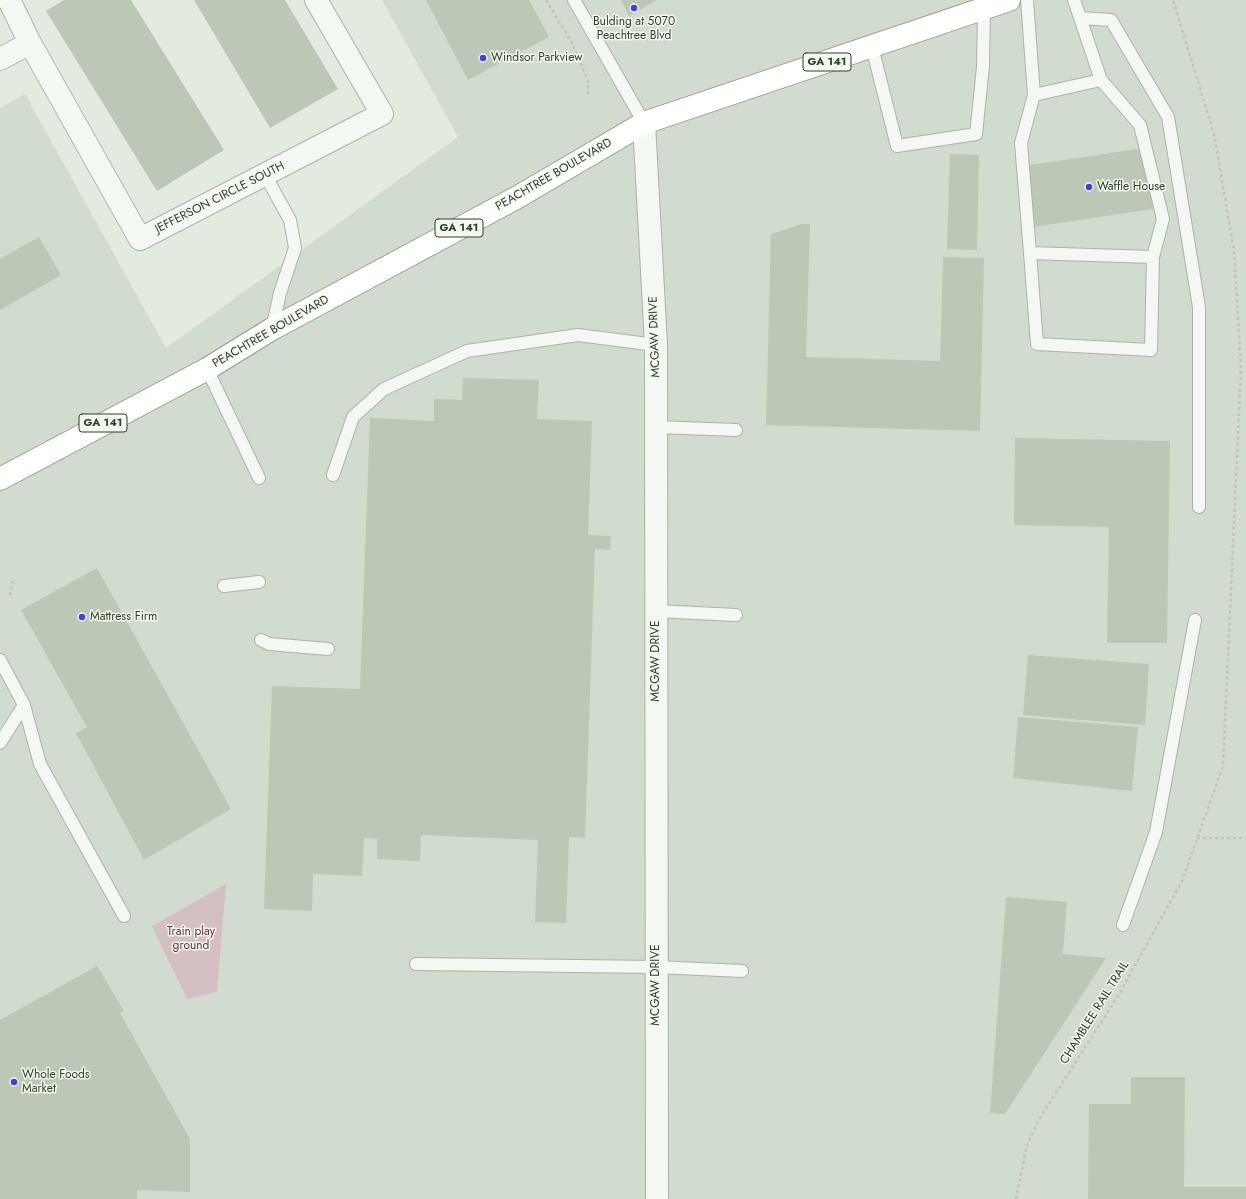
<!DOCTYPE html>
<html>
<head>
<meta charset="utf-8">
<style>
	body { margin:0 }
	canvas { display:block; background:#e3eae0 }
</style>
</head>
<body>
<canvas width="1246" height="1199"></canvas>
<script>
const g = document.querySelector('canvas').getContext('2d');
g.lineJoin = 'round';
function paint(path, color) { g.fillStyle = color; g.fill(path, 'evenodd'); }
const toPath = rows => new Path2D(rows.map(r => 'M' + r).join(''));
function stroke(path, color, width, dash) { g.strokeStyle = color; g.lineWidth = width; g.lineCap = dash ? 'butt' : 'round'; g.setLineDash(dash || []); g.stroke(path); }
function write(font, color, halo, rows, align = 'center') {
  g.font = font + ' Jost,sans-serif'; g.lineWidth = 3; g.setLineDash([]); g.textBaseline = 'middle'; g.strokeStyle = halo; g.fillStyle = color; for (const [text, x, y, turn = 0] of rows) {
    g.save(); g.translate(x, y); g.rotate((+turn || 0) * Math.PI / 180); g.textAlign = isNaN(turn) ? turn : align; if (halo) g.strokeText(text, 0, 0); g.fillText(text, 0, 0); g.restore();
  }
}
const built = toPath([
	[382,0,1246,0,1246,1199,0,1199,0,108,25,94,166,348,458,137]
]);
const green = toPath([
	[226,884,217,992,187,999,152,926]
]);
const building = toPath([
	[64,0,131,0,224,150,157,191,46,11],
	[194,0,285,0,338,89,270,128],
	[426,0,529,0,549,37,468,80],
	[621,0,657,0,629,16],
	[1144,148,1153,209,1033,227,1024,166],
	[950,154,979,155,977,250,947,249],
	[802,224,810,224,806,357,940,361,943,257,984,258,980,431,766,425,771,234],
	[39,237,61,275,0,310,0,259],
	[463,378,539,380,537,419,592,421,588,535,611,536,610,550,595,549,585,838,569,837,566,923,535,922,538,840,421,835,420,861,377,859,377,839,364,838,362,876,313,874,312,911,264,909,272,686,360,689,370,418,434,421,434,399,462,400],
	[1015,438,1170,441,1167,643,1107,643,1109,527,1014,525],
	[97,568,231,809,144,860,76,733,87,727,21,610],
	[1028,655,1149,664,1145,725,1023,715],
	[1018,717,1138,727,1132,791,1013,778],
	[1006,897,1067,902,1063,954,1106,958,1005,1114,990,1113],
	[97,966,124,1011,120,1013,190,1139,190,1192,137,1190,137,1199,0,1199,0,1020],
	[1131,1077,1185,1077,1184,1187,1246,1187,1246,1199,1088,1199,1089,1104,1131,1104]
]);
const path = toPath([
	[546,0,572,43,588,81,588,97],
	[10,595,13,581],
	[1197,838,1246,838],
	[1016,1199,1027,1145,1041,1116,1118,996,1182,881,1223,766,1241,368,1234,251,1214,134,1173,0]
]);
const lane = toPath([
	[574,0,644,123],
	[1027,0,1034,95,1101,80,1074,0],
	[1080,18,1111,20,1168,117,1199,307,1199,507],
	[872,47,897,146,976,134,983,67,984,8],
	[1034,95,1021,143,1030,253,1153,257,1163,219,1140,125,1101,80],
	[265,175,290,220,295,248,280,293,272,329],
	[1030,253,1037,344,1151,350,1153,257],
	[207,369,259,478],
	[656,427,736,430],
	[333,475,353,417,384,389,467,351,578,335,656,345],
	[224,586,259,582],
	[656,611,736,615],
	[261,640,269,644,328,649],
	[0,660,24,705,40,764,124,916],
	[0,743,24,705],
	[1123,925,1156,832,1195,620],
	[416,964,656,967,742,971]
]);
const street = toPath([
	[9,0,30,43,140,239,382,114,316,0],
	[0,59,30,43],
	[644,123,656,345,657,1199]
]);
const highway = toPath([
	[0,479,207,369,272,329,516,198,644,123,1009,0]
]);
const markers = [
	[634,8,4,"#3d43d7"],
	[483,58,4,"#3d43d7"],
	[1089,187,4,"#3d43d7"],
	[82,617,4,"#3d43d7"],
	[14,1082,4,"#3d43d7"]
];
const shields = [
	[827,62,48],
	[459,228,48],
	[103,423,48]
];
const shieldNames = [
	["GA 141",827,62],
	["GA 141",459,228],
	["GA 141",103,423]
];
const poiNames = [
	["Bulding at 5070",634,22,"center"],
	["Peachtree Blvd",634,36,"center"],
	["Windsor Parkview",491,58],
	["Waffle House",1097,187],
	["Mattress Firm",90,617],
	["Whole Foods",22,1075],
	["Market",22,1089]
];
const streetNames = [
	["PEACHTREE BOULEVARD",554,175,-30],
	["JEFFERSON CIRCLE SOUTH",220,198,-27],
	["PEACHTREE BOULEVARD",271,332,-30],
	["MCGAW DRIVE",655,337,-92],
	["MCGAW DRIVE",656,661,-90],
	["MCGAW DRIVE",656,985,-90],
	["CHAMBLEE RAIL TRAIL",1095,1013,-58]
];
const parkNames = [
	["Train play",191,932],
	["ground",191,946]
];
paint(built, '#d1dcce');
paint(green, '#d4c0c3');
paint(building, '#bbc7b7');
stroke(lane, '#a9b4a5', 14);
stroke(street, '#a9b4a5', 24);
stroke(highway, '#8ea186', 24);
stroke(path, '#bdc5ba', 2.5, [3, 3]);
stroke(lane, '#f4f8f3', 12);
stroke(street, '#f4f8f3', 22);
stroke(highway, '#fff', 22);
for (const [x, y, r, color] of markers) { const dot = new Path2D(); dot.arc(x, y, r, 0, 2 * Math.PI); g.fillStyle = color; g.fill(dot); stroke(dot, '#f2f7f0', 1.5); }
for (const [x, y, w] of shields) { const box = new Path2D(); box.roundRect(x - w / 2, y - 9, w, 18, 3); g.fillStyle = '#f2f7f0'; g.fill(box); stroke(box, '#2e4227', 1); }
write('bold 11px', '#2e4227', null, shieldNames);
write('12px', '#2e4227', '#f2f7f0', poiNames, 'left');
write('12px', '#2e4227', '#f2f7f0', streetNames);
write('12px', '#5f3437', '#f2f7f0', parkNames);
</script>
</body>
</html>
